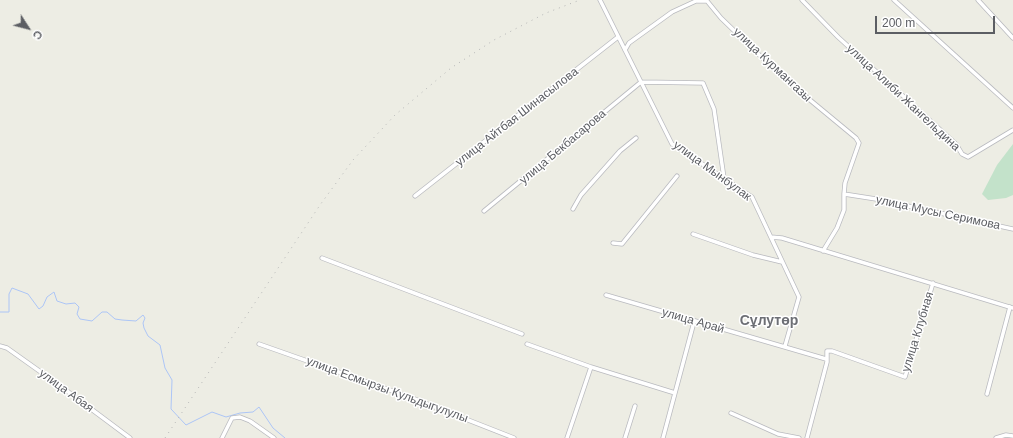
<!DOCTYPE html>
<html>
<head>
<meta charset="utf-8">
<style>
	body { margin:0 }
	#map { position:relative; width:1013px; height:438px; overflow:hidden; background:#edede4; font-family:Arial,sans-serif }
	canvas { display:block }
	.north { position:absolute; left:8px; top:8px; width:40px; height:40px; -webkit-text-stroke:3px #fff; paint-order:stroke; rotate:126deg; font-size:11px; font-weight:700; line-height:16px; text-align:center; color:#5c5e63 }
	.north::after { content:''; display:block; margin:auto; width:14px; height:18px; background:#5c5e63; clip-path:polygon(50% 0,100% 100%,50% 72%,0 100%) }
	.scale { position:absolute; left:875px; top:16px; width:120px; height:18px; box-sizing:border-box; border:2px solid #5c5e63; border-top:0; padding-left:5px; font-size:12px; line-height:14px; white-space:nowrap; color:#5c5e63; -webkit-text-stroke:3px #fff; paint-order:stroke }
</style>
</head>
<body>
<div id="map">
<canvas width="1013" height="438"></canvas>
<div class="north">С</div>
<div class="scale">200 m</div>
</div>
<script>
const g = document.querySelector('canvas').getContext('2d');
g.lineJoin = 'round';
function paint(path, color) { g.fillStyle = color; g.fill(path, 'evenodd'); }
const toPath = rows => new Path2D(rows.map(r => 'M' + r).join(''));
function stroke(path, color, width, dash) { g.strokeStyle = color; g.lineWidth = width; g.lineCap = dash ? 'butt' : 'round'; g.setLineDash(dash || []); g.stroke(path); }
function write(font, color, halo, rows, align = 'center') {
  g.font = font + ' Arial,sans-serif'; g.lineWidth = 3; g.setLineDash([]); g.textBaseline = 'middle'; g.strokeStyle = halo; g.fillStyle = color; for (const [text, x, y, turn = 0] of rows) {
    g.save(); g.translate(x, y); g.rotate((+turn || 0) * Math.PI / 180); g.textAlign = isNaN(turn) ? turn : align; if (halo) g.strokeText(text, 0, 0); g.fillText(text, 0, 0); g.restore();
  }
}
const green = toPath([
	[1013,144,1013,195,1006,198,988,200,982,194,997,165]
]);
const stream = toPath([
	[0,312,9,312,9,294,12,288,28,294,39,309,43,306,47,297,54,292,57,301,66,304,75,303,79,307,77,314,80,319,92,321,102,312,107,312,115,319,122,320,136,321,143,315,145,318,143,323,144,328,148,336,160,345,165,368,172,380,171,409,186,425,212,412,226,417,240,413,253,412,259,407,273,428,285,438]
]);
const street = toPath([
	[600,0,672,144,752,197,799,297,785,346],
	[802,0,838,37,956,144,962,154,968,157,1013,130],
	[894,0,1013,108],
	[978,0,1013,38],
	[625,50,629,43,672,12,696,1,707,1,721,18,781,76,856,138,859,143,845,183,844,194,876,199,1013,229],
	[415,196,618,37],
	[573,209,581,195,620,151,636,138],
	[484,211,641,82,703,83,714,109,724,178],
	[693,234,753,255,782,262],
	[771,237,782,238,1013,308],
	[613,243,622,244,677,176],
	[823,251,837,228,844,210,844,194],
	[322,258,522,334],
	[606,295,826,359],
	[259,344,407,396,514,438],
	[527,344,591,367,567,438],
	[0,346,7,348,59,385,130,438],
	[591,367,675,393],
	[987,394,1010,307],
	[731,413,778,434,799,438],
	[222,438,232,418,240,417,250,421,274,438],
	[625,438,635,406],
	[663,438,694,322],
	[807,438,827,362,827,351,832,351,905,377,933,283],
	[996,438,1006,435,1013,436]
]);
const rail = toPath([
	[165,438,320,205,353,160,395,115,451,68,494,40,546,13,580,0]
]);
const streetNames = [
	["улица Курмангазы",772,65,43],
	["улица Алиби Жангельдина",903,98,43],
	["улица Айтбая Шинасылова",517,117,-38],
	["улица Бекбасарова",563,147,-40],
	["улица Мынбулак",712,171,36],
	["улица Мусы Серимова",938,213,12],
	["улица Арай",693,321,16],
	["улица Клубная",918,332,-73],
	["улица Есмырзы Кульдыгулулы",387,390,20],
	["улица Абая",66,391,36]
];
const quarterNames = [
	["Сұлутөр",769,321]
];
paint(green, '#c3e2ca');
stroke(stream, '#acc5f6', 1);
stroke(street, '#b9babf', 5);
stroke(street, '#fff', 3.5);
stroke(rail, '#b4b5b5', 1, [1, 5]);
write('12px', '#5c5e63', '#fff', streetNames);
write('bold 14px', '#6d6f75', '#fff', quarterNames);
</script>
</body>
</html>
